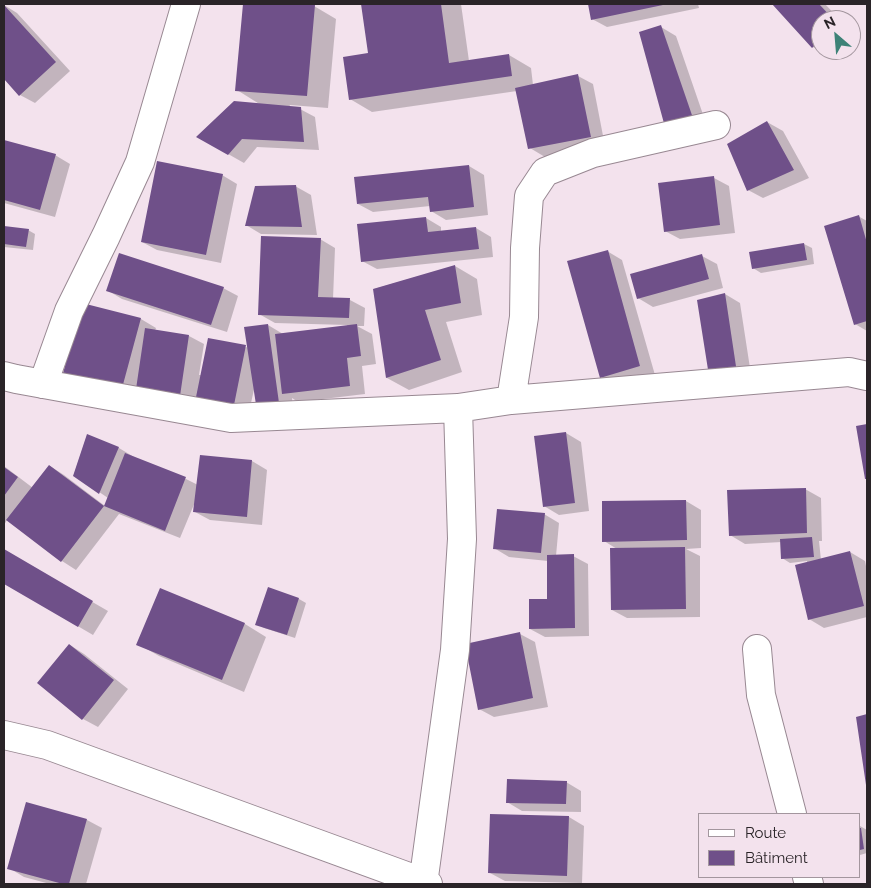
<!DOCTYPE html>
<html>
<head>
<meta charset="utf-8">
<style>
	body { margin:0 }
	#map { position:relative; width:871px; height:888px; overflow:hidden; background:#f3e2ed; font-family:Raleway,sans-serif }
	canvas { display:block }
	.frame { position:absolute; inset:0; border:5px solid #2a2428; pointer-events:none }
	.legend { position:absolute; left:698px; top:813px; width:162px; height:65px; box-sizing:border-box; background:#f3e2ed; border:1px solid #a3969e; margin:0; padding:6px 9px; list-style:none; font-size:15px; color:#2a2428 }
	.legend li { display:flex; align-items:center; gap:10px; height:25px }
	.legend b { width:25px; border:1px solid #a3969e }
	.north { position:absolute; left:811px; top:10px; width:50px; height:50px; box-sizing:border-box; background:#f3e2ed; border:1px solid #a3969e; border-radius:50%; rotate:333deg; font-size:14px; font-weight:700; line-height:20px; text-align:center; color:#2a2428 }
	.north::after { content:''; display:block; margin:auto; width:18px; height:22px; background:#3d8277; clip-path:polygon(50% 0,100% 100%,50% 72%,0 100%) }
</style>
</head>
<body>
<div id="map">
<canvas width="871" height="888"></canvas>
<div class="frame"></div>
<ul class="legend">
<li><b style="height:6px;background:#fff"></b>Route</li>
<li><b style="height:14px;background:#6f5089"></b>Bâtiment</li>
</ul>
<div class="north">N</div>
</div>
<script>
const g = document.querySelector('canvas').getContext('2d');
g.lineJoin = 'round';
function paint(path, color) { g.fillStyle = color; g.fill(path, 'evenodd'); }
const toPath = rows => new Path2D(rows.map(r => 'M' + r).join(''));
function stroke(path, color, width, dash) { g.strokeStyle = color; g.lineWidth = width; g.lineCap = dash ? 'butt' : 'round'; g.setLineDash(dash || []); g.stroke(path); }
const shadow = toPath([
	[244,4,283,4,314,6,336,19,328,108,290,105,289,108,300,109,315,117,319,150,257,147,244,163,198,137,261,105,237,90],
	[362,4,461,4,469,61,509,55,531,68,533,85,578,76,593,84,605,146,545,157,530,148,517,91,372,112,350,99,369,54],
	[589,4,698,4,699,8,607,27,592,19],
	[773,4,825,4,840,20,821,20,821,50,834,50,828,55,813,47],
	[4,5,17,13,70,71,35,103,20,95,4,77],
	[661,27,676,36,708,129,681,135],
	[767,122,783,131,809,178,763,198,748,190],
	[4,141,55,155,70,164,55,217,4,203],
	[469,166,484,175,488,215,446,220,431,211,430,206,373,212,358,204],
	[222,175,237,184,221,263,157,250,142,242],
	[714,178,729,186,735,233,680,239,665,231],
	[295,186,311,195,317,235,261,234,246,225],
	[858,216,867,221,867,331,855,324],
	[426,218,441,227,441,232,476,228,491,237,493,257,377,269,362,261],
	[4,227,28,230,35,234,33,250,4,247],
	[320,239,335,248,333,299,350,300,365,308,364,326,357,326,372,334,376,364,362,366,365,394,298,402,292,398,294,418,255,385,249,412,212,405,196,396,195,404,79,385,83,304,141,319,156,328,155,331,189,336,204,344,199,375,202,375,246,347,249,348,268,325,283,334,347,327,347,325,275,323,259,314],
	[804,244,812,248,814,264,761,273,753,268],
	[607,251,622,260,655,375,616,386,601,377],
	[702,256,717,264,723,288,653,307,638,298],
	[455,266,477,279,482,315,446,322,462,372,409,390,387,378,374,289],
	[223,288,238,296,227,332,122,299,107,290],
	[725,294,740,303,752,381,725,384],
	[867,425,867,479,857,427],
	[566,433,581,442,589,511,559,515,544,506],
	[87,436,119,448,134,457,133,458,186,479,198,485,201,456,252,461,267,470,262,525,210,520,195,512,195,502,180,538,119,514,76,570,62,561,7,520,4,525,4,466,33,488,50,466,64,475,105,506,108,498,74,475],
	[805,489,821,498,822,541,819,541,821,560,850,552,865,561,867,571,867,617,824,628,809,619,807,561,790,563,782,558,782,542,745,544,730,535],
	[686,501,701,510,701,548,686,549,700,556,700,617,627,618,612,610,617,549,604,541,603,502],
	[544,514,559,523,556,556,573,556,588,564,589,636,545,637,530,629,548,600,548,561,509,557,494,548],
	[4,551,108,611,93,635,4,583],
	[160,589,245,624,266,637,244,692,159,656,138,644],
	[268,589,299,599,306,603,295,638,264,628,257,624],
	[520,634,535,642,548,707,494,717,479,709],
	[70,645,84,654,128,689,98,727,83,719],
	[867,715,867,784,857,718],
	[566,782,581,791,581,812,522,811,507,802],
	[27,804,87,820,102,828,86,884,50,884,24,877,9,868],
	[491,816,569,817,584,826,582,883,505,881,490,873],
	[860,826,867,830,867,853,860,855]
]);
const building = toPath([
	[243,4,299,4,315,5,307,96,235,91],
	[361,4,441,4,449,63,509,54,512,76,349,100,343,57,368,53],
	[588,4,663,4,663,5,591,20],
	[772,4,819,4,834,20,821,20,821,39,812,48],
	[4,5,56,62,19,96,4,79],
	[661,25,694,121,665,127,639,32],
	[578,74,591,137,528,149,515,88],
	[234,101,301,107,304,142,242,139,228,155,196,137],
	[767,121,794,170,747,191,727,144],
	[4,140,56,154,40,210,4,200],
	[157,161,223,174,206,255,141,242],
	[469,165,474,207,430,212,428,197,357,204,354,177],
	[714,176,720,225,664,232,658,183],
	[296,185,302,227,245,226,255,186],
	[859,215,867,243,867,321,854,325,824,226],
	[426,217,428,232,476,227,479,249,361,262,357,224],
	[4,226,29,229,26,247,4,244],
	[261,236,321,238,318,297,350,298,349,318,258,315],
	[804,243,807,260,752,269,749,252],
	[608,250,640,366,600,378,567,261],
	[119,253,224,287,211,325,106,291],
	[702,254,709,279,637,299,630,274],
	[455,265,461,303,425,310,441,360,386,378,373,289],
	[725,293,737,373,709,376,697,300],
	[82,303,141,318,121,392,62,377],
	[268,324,280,410,257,411,244,327],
	[357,324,361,356,347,358,350,386,282,394,275,334],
	[145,328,189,335,180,396,136,389],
	[208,338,246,345,234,405,196,397],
	[867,424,867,479,865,479,856,426],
	[566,432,575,503,543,507,534,436],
	[87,434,119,447,99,494,73,476],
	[125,453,186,477,165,531,104,506],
	[200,455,252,460,247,517,193,512],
	[49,465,104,506,61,562,6,520],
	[4,467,18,477,4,496],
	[806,488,807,533,729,536,727,490],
	[686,500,687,540,602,542,602,501],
	[497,509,545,513,541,553,493,549],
	[812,537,814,557,781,559,780,539],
	[685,547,686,609,611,610,610,548],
	[4,549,93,601,78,627,4,584],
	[850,551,864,606,808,620,795,565],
	[574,554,575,628,529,629,529,599,547,599,547,555],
	[268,587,299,598,287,635,255,625],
	[160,588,245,623,222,680,136,645],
	[520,632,533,698,478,710,465,644],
	[69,644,114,680,82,720,37,683],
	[867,714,867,785,866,785,856,717],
	[507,779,567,781,566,804,506,803],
	[26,802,87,819,69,884,63,884,7,869],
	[490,814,569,816,567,876,488,873],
	[860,828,861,828,864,849,860,850]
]);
const street = toPath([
	[4,376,16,379,231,418,458,408,511,400,849,372,867,376],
	[43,384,69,311,106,236,140,162,186,4],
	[511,400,524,317,525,248,529,196,545,172,593,153,716,125],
	[757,649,761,695,792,814],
	[4,735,47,745,428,884],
	[807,877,809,884],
	[423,884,455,650,462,539,458,408]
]);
paint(shadow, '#0003');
paint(building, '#6f5089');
stroke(street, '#988892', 30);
stroke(street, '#fff', 28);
</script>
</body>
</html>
